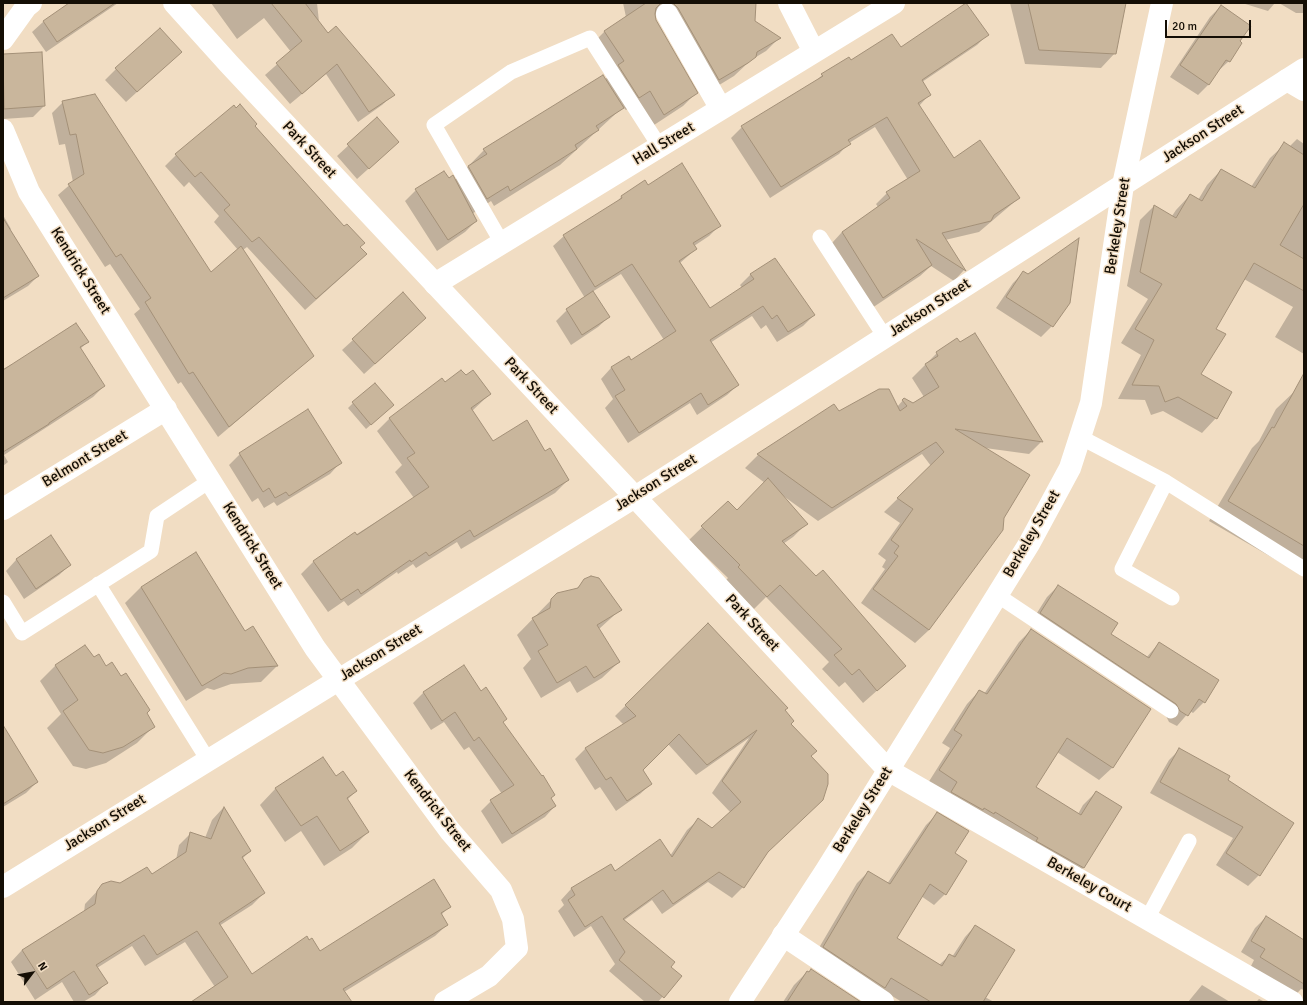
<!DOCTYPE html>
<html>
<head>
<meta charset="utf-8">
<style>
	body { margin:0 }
	#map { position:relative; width:1307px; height:1005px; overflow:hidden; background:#f1ddc3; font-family:Signika,sans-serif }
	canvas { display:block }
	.frame { position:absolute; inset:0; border:4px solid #140e05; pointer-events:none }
	.north { position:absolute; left:12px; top:953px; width:40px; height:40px; -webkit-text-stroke:3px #f1ddc3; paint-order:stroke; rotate:58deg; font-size:11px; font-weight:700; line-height:16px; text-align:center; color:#140e05 }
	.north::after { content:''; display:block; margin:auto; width:14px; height:18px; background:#140e05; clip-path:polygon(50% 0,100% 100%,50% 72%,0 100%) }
	.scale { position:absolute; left:1165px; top:20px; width:86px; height:18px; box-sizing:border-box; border:2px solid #140e05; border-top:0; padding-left:5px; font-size:12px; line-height:14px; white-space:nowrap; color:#140e05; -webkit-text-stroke:3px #f1ddc3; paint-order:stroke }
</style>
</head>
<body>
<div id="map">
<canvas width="1307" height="1005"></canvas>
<div class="frame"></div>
<div class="north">N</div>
<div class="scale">20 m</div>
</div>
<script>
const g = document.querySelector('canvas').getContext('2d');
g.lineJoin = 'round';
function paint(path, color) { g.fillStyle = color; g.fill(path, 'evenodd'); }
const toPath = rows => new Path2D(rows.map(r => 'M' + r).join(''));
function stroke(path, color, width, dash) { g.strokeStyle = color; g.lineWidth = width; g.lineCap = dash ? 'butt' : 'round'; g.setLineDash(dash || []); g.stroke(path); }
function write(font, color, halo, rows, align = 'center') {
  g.font = font + ' Signika,sans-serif'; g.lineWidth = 3; g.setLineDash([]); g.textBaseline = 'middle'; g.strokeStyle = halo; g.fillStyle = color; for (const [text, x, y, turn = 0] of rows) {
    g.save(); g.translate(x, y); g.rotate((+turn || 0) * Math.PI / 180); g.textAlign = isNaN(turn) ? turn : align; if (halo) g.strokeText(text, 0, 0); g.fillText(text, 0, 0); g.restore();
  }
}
const shadow = toPath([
	[71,3,118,3,46,52,32,32,43,22],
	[211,3,317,3,321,40,393,95,382,105,358,122,326,74,290,104,265,75,291,52,264,18,237,39],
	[623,3,753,3,754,22,779,38,766,51,751,60,734,76,706,93,660,16,654,14,655,21,696,93,683,106,651,127,636,104,626,110,623,107,560,165,494,206,491,201,472,214,476,221,465,232,437,251,405,201,416,190,443,172,448,179,454,181,484,150,605,80,610,74,591,45,604,32,626,17],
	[1010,3,1125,3,1115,53,1101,68,1025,64],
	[1242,3,1275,3,1268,11],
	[1279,3,1304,3,1304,13,1296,13],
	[966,4,987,35,977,45,922,82,930,94,919,106,953,159,1019,198,979,232,945,240,964,270,954,281,931,266,920,276,872,308,832,243,842,232,878,207,876,204,887,193,908,180,875,127,849,143,839,154,770,198,731,138,742,127,815,82,822,75,851,62,900,48],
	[1221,6,1239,42,1229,61,1217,72,1209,84,1198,95,1170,77,1210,17],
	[41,53,44,106,33,117,3,119,3,55],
	[170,62,126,102,105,80,116,69],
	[63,102,210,274,238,250,214,222,219,216,189,182,184,187,165,166,176,155,254,126,359,248,355,265,305,310,247,247,243,250,313,356,218,437,181,382,178,384,134,314,140,309,110,264,105,267,58,195,73,182,65,144,59,145,52,113],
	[377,119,386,153,357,179,337,156],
	[1297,139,1304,144,1304,354,1275,337,1293,307,1244,279,1215,329,1200,375,1216,418,1202,433,1163,411,1151,415,1145,400,1118,399,1141,355,1121,343,1148,299,1127,286,1140,220,1154,206,1172,216,1176,210,1190,195,1198,200,1207,185,1221,170,1251,187,1270,158,1285,144,1289,147],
	[645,182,648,186,720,225,709,236,694,246,696,249,680,263,710,309,742,288,740,285,751,274,814,315,803,326,777,342,766,325,761,329,752,316,710,343,738,385,727,395,697,415,690,403,628,443,605,408,613,399,601,379,611,368,629,357,631,361,664,340,621,274,592,292,609,317,598,327,571,345,556,321,567,310,585,298,553,246,564,236,615,204,621,197],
	[3,215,11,229,10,230,38,276,28,286,3,301],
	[1024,272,1028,275,1052,326,1041,337,996,308,1013,283],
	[414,329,364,374,342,350,353,340],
	[88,342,80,349,104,386,93,397,4,455,8,462,3,466,3,369,12,364,12,365],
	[937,353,1042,441,1029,454,985,448,929,630,915,643,861,603,885,569,882,567,886,560,878,554,900,523,884,512,931,466,922,454,818,521,782,495,806,524,793,537,783,544,905,666,863,703,845,682,839,687,822,669,829,662,766,597,754,609,726,580,728,578,689,540,728,502,737,511,765,483,745,468,758,455,834,405,839,413,897,407,904,399,913,404,924,397,912,378],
	[466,376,490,394,472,411,492,442,544,452,568,480,555,493,461,549,457,542,416,568,413,564,398,574,397,572,348,606,344,601,328,612,301,574,314,561,414,498,395,472,402,465,377,431,390,418,445,383],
	[1296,390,1304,394,1304,576,1209,521,1252,448,1259,441,1276,409],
	[353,403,388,410,366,429,348,408],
	[240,454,340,463,330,474,277,506,274,502,264,508,258,498,252,502,229,465],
	[51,537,70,565,59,575,24,599,6,571,16,560],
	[585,580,620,610,599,629,619,662,602,678,577,693,570,681,541,698,523,668,531,659,517,635,557,594,575,590],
	[1058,586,1110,635,1146,658,1159,643,1204,702,1193,713,1190,711,1177,726,1169,722,1165,714,1030,624,1047,597],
	[141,587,245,632,277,666,261,682,231,684,214,690,207,688,186,701,125,603],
	[707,625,784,711,810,756,766,853,743,887,732,898,708,882,662,914,652,900,623,921,680,976,658,1002,645,1002,609,971,615,964,591,926,574,937,558,911,564,905,561,900,571,889,610,865,615,873,670,856,687,830,698,820,712,829,731,813,712,793,749,738,696,775,668,744,642,770,651,784,640,794,616,811,600,787,595,790,575,759,586,748,624,725,615,716],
	[1031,630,1150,709,1112,768,1099,780,1057,752,1035,787,1078,814,1083,805,1096,792,1083,868,1071,880,928,783,950,748,942,743,967,704,979,691,984,694,1019,642],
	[93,659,121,677,153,727,137,743,106,763,86,769,73,766,47,728,61,714,40,681,56,665],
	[424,692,502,722,555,806,545,817,502,844,481,811,491,801,502,794,469,747,464,750,444,722,431,730,413,703],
	[3,729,37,782,26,793,3,807],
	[1180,749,1293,823,1259,875,1248,886,1216,865,1233,838,1150,793,1169,760],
	[335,778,356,791,347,800,368,832,352,848,324,866,301,831,285,842,260,805,276,788],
	[223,808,250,851,242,859,264,893,252,905,219,926,251,976,450,906,441,915,447,925,435,936,344,992,340,1002,193,1002,215,987,185,942,145,966,132,946,97,968,106,983,95,995,83,1002,74,1002,62,982,35,1000,11,962,22,950,84,912,85,904,103,885,120,884,151,875,176,860,179,845,191,833,205,838,212,820],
	[937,814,954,853,945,894,934,905,921,896,896,939,939,965,950,955,952,957,965,937,975,926,985,997,994,1002,902,1002,882,990,813,958,857,883,868,872,887,884,926,825],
	[1266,917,1304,941,1304,990,1301,989,1289,1002,1250,968,1254,960,1241,952,1255,928],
	[807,972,859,1002,783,1002,794,985],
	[1202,985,1230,1002,1188,1002],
	[1259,999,1265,1002,1256,1002]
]);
const building = toPath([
	[69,3,115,3,57,42,43,21,69,3],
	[271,3,305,3,328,33,336,26,395,95,369,112,337,64,302,94,276,63,302,41,271,3],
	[646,3,661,3,656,8,655,14,656,20,698,93,664,115,650,91,639,98,618,65,624,61,604,31,646,3],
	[673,3,756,3,755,21,781,38,757,52,756,57,748,63,719,80,678,8,673,3],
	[966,3,989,35,922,80,931,95,918,103,954,158,980,140,1020,198,994,215,991,221,942,233,966,271,916,239,932,265,883,298,842,232,890,198,886,192,920,171,887,117,848,140,851,144,781,187,741,126,823,76,821,74,849,57,851,60,892,34,901,47,966,3],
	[1028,3,1126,3,1116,54,1039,50,1028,3],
	[1221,5,1251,26,1240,41,1242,43,1230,62,1226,60,1209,85,1180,65,1221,5],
	[160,28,182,52,137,92,115,68,160,28],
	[42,52,45,106,4,109,3,54,42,52],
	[603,75,624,108,596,126,599,130,575,145,577,149,510,191,508,186,487,199,468,166,487,154,483,149,603,75],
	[95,94,211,272,241,246,314,356,229,427,193,372,189,374,145,302,151,298,121,254,116,257,68,184,84,174,76,134,70,135,62,101,95,94],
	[240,104,257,124,255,126,344,226,347,224,365,243,360,247,367,254,316,299,259,237,252,242,224,210,230,205,201,172,195,177,175,154,234,105,236,108,240,104],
	[377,117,399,142,369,169,347,144,377,117],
	[1284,142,1304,155,1304,204,1280,245,1304,259,1304,291,1254,263,1216,329,1226,334,1201,374,1232,392,1217,419,1178,397,1165,402,1159,386,1132,385,1154,340,1135,329,1162,284,1140,272,1154,205,1176,218,1190,194,1202,201,1221,169,1255,188,1284,142],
	[682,163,721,226,693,243,697,249,679,261,710,308,754,279,750,274,775,258,815,315,788,332,777,315,772,319,763,306,710,340,739,385,708,405,701,393,639,433,615,396,625,390,611,367,629,356,631,360,676,331,632,264,595,287,563,235,622,198,621,196,645,180,648,185,682,163],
	[444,171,449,178,453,175,477,221,448,240,415,189,444,171],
	[3,218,39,276,3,298,3,218],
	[1079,238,1070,303,1053,327,1006,297,1023,271,1028,274,1079,238],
	[593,291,610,317,582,335,566,309,593,291],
	[403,292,426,318,375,364,352,339,403,292],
	[76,323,89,342,80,347,105,386,49,423,49,424,3,452,3,370,76,323],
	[975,333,1043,442,955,429,1030,475,1004,518,1003,530,929,630,873,589,898,556,894,553,899,546,891,540,913,509,897,498,944,452,936,442,832,508,757,454,834,404,839,411,879,389,889,389,900,411,907,406,902,400,904,398,913,403,939,387,925,364,938,356,936,352,957,338,960,342,975,333],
	[461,370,466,375,473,370,491,394,471,408,493,441,527,420,545,451,550,448,569,480,474,537,470,530,429,556,426,552,411,562,410,560,361,594,358,589,341,600,313,561,355,532,357,535,429,487,407,458,415,453,389,418,442,378,445,382,461,370],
	[1304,373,1304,546,1228,501,1272,427,1274,428,1304,373],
	[375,383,394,405,371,425,352,402,375,383],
	[308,409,342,463,289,496,286,492,275,498,269,488,263,492,239,453,308,409],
	[768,478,808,524,782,541,816,576,823,570,906,666,877,691,859,669,852,675,834,655,842,649,780,585,767,597,738,567,740,565,701,526,728,501,737,510,768,478],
	[51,535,71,565,36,589,16,559,51,535],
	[196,552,245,631,253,626,278,666,248,668,231,674,224,673,202,686,141,587,196,552],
	[591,576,599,578,622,610,597,625,620,662,594,678,586,666,557,683,538,651,548,645,532,618,550,608,551,599,557,593,578,588,584,579,591,576],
	[1058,585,1118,623,1111,634,1149,658,1159,642,1219,680,1205,703,1199,699,1188,716,1180,711,1176,704,1040,613,1058,585],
	[708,623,788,708,785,710,794,721,791,724,817,751,811,756,828,774,828,784,823,800,768,852,744,888,719,872,673,904,663,890,623,919,675,962,671,967,682,976,664,998,619,960,625,952,602,916,585,927,568,900,575,895,571,888,611,864,615,871,660,839,672,857,698,818,712,828,741,802,722,781,757,730,707,765,679,734,643,770,652,784,627,801,611,777,606,780,585,748,636,716,625,705,708,623],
	[1031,629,1151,709,1113,768,1067,738,1036,787,1081,815,1096,791,1122,807,1084,868,1036,841,1038,838,995,812,994,814,984,808,983,810,951,792,957,782,939,770,962,735,954,730,979,690,987,694,1031,629],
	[85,645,94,657,99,654,106,666,112,662,121,676,126,673,150,710,147,713,155,727,123,747,103,753,89,750,63,711,78,700,55,665,85,645],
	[464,665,481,691,486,687,507,719,503,722,542,776,543,775,555,795,551,798,556,806,512,834,490,800,514,785,479,737,474,741,455,712,442,721,423,692,464,665],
	[3,725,38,782,3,804,3,725],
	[1179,748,1230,776,1228,780,1294,823,1260,876,1226,853,1243,827,1160,782,1179,748],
	[323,757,336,776,343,771,357,791,347,798,369,832,340,851,317,816,301,826,275,788,323,757],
	[224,807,251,851,242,857,265,893,219,923,252,974,307,936,309,940,312,938,320,951,434,879,451,907,441,913,448,925,343,989,352,1002,191,1002,228,977,197,931,157,955,144,935,96,965,108,983,89,995,74,971,47,989,22,950,95,904,97,891,102,884,111,881,120,883,147,867,152,874,186,852,190,832,211,839,224,807],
	[937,812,969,831,955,853,967,861,946,895,930,884,897,938,942,966,949,954,955,957,975,925,1015,950,983,1002,931,1002,891,978,885,988,823,947,868,871,890,884,937,812],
	[1266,916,1304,940,1304,984,1260,957,1265,949,1251,941,1266,916],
	[811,969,861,1002,787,1002,807,971,809,972,811,969]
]);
const service = toPath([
	[820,237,885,337],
	[502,243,434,125,511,72,590,38,660,147],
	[1080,437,1166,482,1304,569],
	[1166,482,1122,569,1172,598],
	[98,584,208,760],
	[997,595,1171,711],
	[3,602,22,633,151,551,157,516,211,480],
	[1147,919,1189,841]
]);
const minor = toPath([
	[789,3,814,52],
	[667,14,721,109],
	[3,39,26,7,31,3],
	[1287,80,1304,90],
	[3,130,29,192,315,648,450,831,501,890,513,919,517,948,489,976,445,1002],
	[435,284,894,3],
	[3,509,166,409],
	[888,770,1292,1002],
	[783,935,883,1002]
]);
const tertiary = toPath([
	[635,497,888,770],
	[740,1002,825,872,1029,544,1070,468,1091,403,1123,185,1162,3]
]);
const secondary = toPath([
	[174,3,229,64,635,497],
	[3,887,635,497,1304,69]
]);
const streetNames = [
	["Jackson Street",1203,134,-33],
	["Hall Street",664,144,-31],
	["Park Street",309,150,47],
	["Berkeley Street",1118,226,-81],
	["Kendrick Street",80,271,58],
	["Jackson Street",930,308,-33],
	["Park Street",531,386,47],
	["Belmont Street",85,459,-31],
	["Jackson Street",656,483,-32],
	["Berkeley Street",1032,534,-60],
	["Kendrick Street",252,546,58],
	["Park Street",752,623,47],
	["Jackson Street",381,653,-32],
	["Berkeley Street",863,810,-58],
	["Kendrick Street",437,811,52],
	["Jackson Street",105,823,-32],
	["Berkeley Court",1089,885,30]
];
paint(shadow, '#0003');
paint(building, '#c9b69c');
stroke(building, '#a39078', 1);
stroke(service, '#fff', 15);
stroke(minor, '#fff', 22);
stroke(tertiary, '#fff', 22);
stroke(secondary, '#fff', 22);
write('15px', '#140e05', '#f1ddc3', streetNames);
</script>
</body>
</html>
